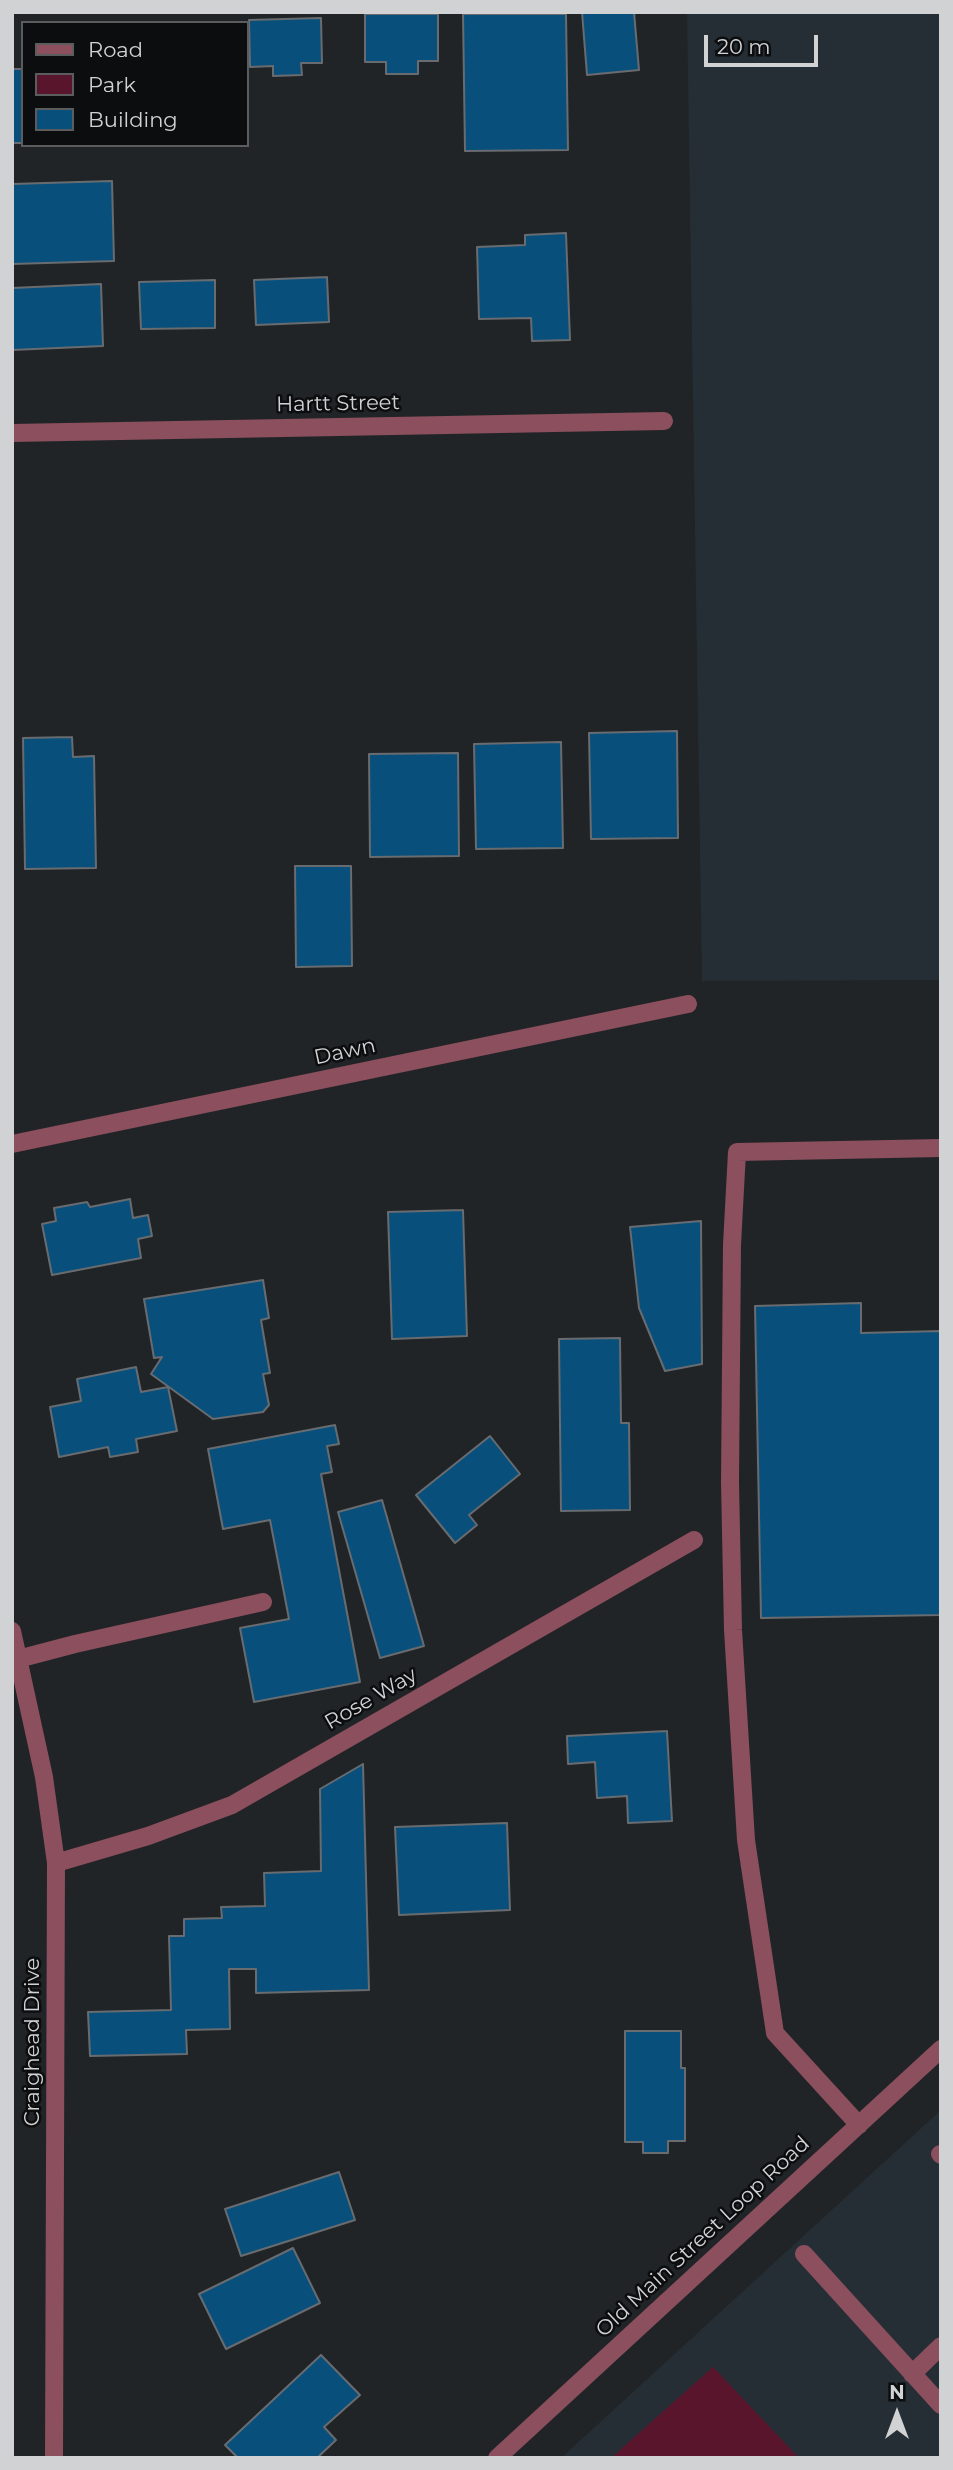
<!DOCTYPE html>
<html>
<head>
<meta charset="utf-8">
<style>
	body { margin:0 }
	#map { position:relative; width:953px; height:2470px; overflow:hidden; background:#212426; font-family:Montserrat,sans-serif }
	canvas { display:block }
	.frame { position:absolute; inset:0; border:14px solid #d0d2d4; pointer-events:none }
	.legend { position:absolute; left:21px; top:21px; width:228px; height:126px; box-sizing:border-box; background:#0c0d0e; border:2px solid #5a5c5d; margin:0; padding:9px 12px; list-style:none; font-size:21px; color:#d0d2d4 }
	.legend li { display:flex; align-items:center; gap:14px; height:35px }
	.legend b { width:35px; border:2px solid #5a5c5d }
	.north { position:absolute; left:862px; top:2379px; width:70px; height:70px; -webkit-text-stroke:5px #0c0d0e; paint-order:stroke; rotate:0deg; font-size:19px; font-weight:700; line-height:28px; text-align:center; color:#d0d2d4 }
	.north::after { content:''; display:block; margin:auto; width:24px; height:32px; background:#d0d2d4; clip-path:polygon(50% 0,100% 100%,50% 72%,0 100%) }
	.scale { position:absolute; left:704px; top:35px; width:114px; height:32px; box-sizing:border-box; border:4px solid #d0d2d4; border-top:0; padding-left:9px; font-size:21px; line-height:24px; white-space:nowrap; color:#d0d2d4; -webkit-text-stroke:5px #0c0d0e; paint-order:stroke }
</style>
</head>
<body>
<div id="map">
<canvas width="953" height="2470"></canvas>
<div class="frame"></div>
<ul class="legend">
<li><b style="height:9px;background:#8b4f5e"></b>Road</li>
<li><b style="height:19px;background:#59152c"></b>Park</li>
<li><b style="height:19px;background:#08507b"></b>Building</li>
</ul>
<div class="north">N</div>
<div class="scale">20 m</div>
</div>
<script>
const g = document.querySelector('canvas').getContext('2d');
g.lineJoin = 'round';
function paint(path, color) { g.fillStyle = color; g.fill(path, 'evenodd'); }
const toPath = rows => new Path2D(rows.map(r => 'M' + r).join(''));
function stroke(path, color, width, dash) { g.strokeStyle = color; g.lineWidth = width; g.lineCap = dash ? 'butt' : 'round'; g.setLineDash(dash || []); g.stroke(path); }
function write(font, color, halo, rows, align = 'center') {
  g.font = font + ' Montserrat,sans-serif'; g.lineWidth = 5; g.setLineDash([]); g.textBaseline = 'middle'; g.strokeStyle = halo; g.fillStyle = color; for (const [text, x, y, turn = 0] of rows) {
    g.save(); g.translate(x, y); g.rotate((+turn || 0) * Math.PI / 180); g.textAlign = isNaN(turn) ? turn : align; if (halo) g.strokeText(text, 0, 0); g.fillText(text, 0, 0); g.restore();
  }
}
const built = toPath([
	[687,12,941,12,941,980,702,981],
	[941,2110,941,2458,561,2458]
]);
const green = toPath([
	[713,2367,799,2458,611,2458]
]);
const building = toPath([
	[582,12,634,12,639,70,587,75,582,12],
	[365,14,438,14,438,61,418,61,418,74,386,74,386,62,365,62,365,14],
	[463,14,566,14,568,150,465,151,463,14],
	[321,18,322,63,301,63,302,75,273,76,273,66,250,67,249,20,321,18],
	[12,69,23,69,23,143,12,143,12,69],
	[112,181,114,261,12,264,12,184,112,181],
	[566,233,570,340,532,341,531,318,479,319,477,247,525,245,525,235,566,233],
	[327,277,329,322,256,325,254,280,327,277],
	[215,280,215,328,141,329,139,282,215,280],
	[101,284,103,346,12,350,12,288,101,284],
	[677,731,678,838,591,839,589,733,677,731],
	[72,737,73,757,94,756,96,868,25,869,23,738,72,737],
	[561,742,563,848,476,849,474,744,561,742],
	[458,753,459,856,370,857,369,754,458,753],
	[295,866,351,866,352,966,296,967,295,866],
	[130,1199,133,1218,148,1215,152,1236,138,1239,141,1258,52,1275,42,1224,56,1221,54,1208,87,1202,90,1207,130,1199],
	[463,1210,467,1336,392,1339,388,1212,463,1210],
	[701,1221,702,1364,665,1371,639,1308,630,1227,701,1221],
	[263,1280,269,1318,261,1320,270,1373,263,1374,269,1405,263,1412,213,1419,151,1374,162,1357,154,1358,144,1299,263,1280],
	[861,1303,861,1333,941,1331,941,1615,761,1618,755,1306,861,1303],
	[620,1338,621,1423,629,1423,630,1510,561,1511,559,1339,620,1338],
	[136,1367,141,1392,168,1387,177,1431,136,1439,138,1452,110,1457,108,1447,59,1457,50,1407,81,1401,77,1379,136,1367],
	[335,1425,339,1444,327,1446,332,1472,321,1474,360,1682,254,1702,240,1628,289,1619,270,1520,223,1529,208,1449,335,1425],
	[490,1436,520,1474,469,1515,477,1525,455,1543,416,1495,490,1436],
	[382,1500,424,1646,380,1658,338,1512,382,1500],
	[667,1731,672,1821,628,1823,627,1796,597,1798,595,1762,568,1764,567,1736,667,1731],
	[363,1764,369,1990,256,1993,256,1969,229,1969,230,2029,186,2030,187,2054,90,2056,88,2012,171,2010,169,1936,184,1936,184,1919,222,1918,221,1907,265,1906,264,1873,321,1871,320,1789,363,1764],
	[507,1823,510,1910,399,1915,395,1827,507,1823],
	[625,2031,681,2031,681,2068,685,2068,685,2141,668,2141,668,2153,643,2153,643,2142,625,2142,625,2031],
	[339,2172,355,2220,241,2256,225,2209,339,2172],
	[293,2248,320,2303,226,2349,199,2294,293,2248],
	[321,2355,360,2395,324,2427,336,2440,317,2458,238,2458,225,2445,321,2355]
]);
const minor = toPath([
	[12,433,664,421],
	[12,1144,688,1004],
	[12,1631,44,1777,56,1863,54,2458],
	[18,1659,75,1644,263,1602],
	[56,1863,148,1836,232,1805,694,1540],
	[859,2125,775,2033,746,1840,733,1630,730,1482,732,1245,737,1152,941,1148],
	[940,2154,941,2155],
	[804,2254,941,2405],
	[912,2374,941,2346],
	[497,2458,941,2049]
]);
const streetNames = [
	["Hartt Street",338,404,-1],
	["Dawn",345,1052,-12],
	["Rose Way",371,1699,-30],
	["Craighead Drive",33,2042,-90],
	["Old Main Street Loop Road",703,2237,-43]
];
paint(built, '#262e35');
paint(green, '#59152c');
paint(building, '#08507b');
stroke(building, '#686b6f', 2);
stroke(minor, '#8b4f5e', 18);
write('21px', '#d0d2d4', '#0c0d0e', streetNames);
</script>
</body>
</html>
